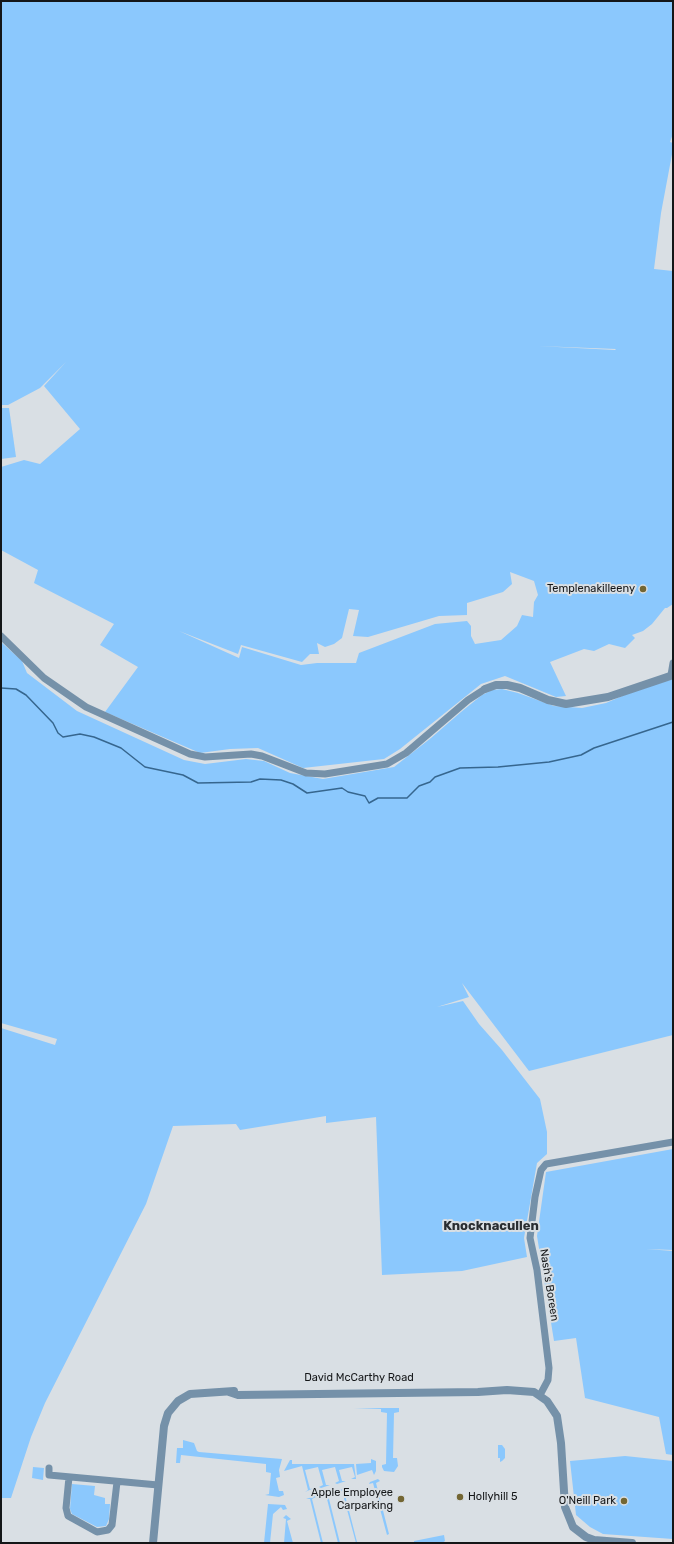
<!DOCTYPE html>
<html>
<head>
<meta charset="utf-8">
<style>
	body { margin:0 }
	#map { position:relative; width:674px; height:1544px; overflow:hidden; background:#d9dfe4; font-family:Rubik,sans-serif }
	canvas { display:block }
	.frame { position:absolute; inset:0; border:2px solid #141618; pointer-events:none }
</style>
</head>
<body>
<div id="map">
<canvas width="674" height="1544"></canvas>
<div class="frame"></div>
</div>
<script>
const g = document.querySelector('canvas').getContext('2d');
g.lineJoin = 'round';
function paint(path, color) { g.fillStyle = color; g.fill(path, 'evenodd'); }
const toPath = rows => new Path2D(rows.map(r => 'M' + r).join(''));
function stroke(path, color, width, dash) { g.strokeStyle = color; g.lineWidth = width; g.lineCap = dash ? 'butt' : 'round'; g.setLineDash(dash || []); g.stroke(path); }
function write(font, color, halo, rows, align = 'center') {
  g.font = font + ' Rubik,sans-serif'; g.lineWidth = 4; g.setLineDash([]); g.textBaseline = 'middle'; g.strokeStyle = halo; g.fillStyle = color; for (const [text, x, y, turn = 0] of rows) {
    g.save(); g.translate(x, y); g.rotate((+turn || 0) * Math.PI / 180); g.textAlign = isNaN(turn) ? turn : align; if (halo) g.strokeText(text, 0, 0); g.fillText(text, 0, 0); g.restore();
  }
}
const green = toPath([
	[1,1,673,1,673,134,670,142,673,143,673,149,661,213,654,269,673,271,673,604,667,608,665,608,652,624,643,631,632,635,635,638,625,648,609,644,594,651,584,649,550,662,566,696,556,697,505,676,481,684,400,749,384,759,303,768,258,748,230,749,200,753,105,712,138,667,100,645,114,624,34,583,38,570,1,550,1,467,24,460,40,464,80,429,44,386,66,362,40,388,8,405,1,405],
	[538,346,616,349,615,350],
	[510,572,534,581,538,595,534,602,533,617,522,615,517,626,501,640,475,644,471,636,471,626,467,621,435,624,359,653,356,663,317,663,301,665,242,647,239,658,179,631,238,654,241,645,302,662,310,654,319,654,317,643,325,647,334,644,342,638,349,609,359,610,353,636,368,637,439,616,467,615,467,603,503,592,512,584],
	[1,408,9,408,16,457,1,459],
	[1,642,22,661,27,673,77,711,184,760,205,764,246,759,264,761,290,773,323,779,394,767,431,738,461,712,482,695,492,690,502,689,518,693,554,706,582,708,606,703,634,691,673,679,673,1035,529,1071,462,983,469,997,437,1007,463,1001,479,1024,502,1050,540,1099,547,1132,547,1154,537,1163,524,1238,527,1257,462,1271,382,1275,376,1117,326,1123,326,1116,240,1130,236,1124,173,1126,146,1204,45,1403,31,1437,11,1498,1,1498,1,1028,55,1045,57,1039,1,1023],
	[673,1149,673,1250,646,1249,673,1251,673,1455,666,1454,659,1417,585,1398,576,1338,554,1341,537,1236,546,1172],
	[354,1408,399,1408,399,1412,394,1413,393,1458,397,1458,398,1466,394,1472,384,1471,382,1467,382,1465,386,1464,387,1413,381,1412,381,1409],
	[183,1440,194,1443,197,1451,199,1452,282,1459,279,1470,280,1477,276,1478,279,1491,283,1491,284,1495,279,1497,265,1495,269,1494,271,1473,266,1472,266,1464,181,1455,180,1463,176,1463,177,1448,183,1448],
	[498,1445,502,1445,505,1449,505,1458,502,1461,500,1462,500,1458,498,1458],
	[625,1456,673,1461,673,1539,603,1534,590,1527,576,1515,570,1461],
	[371,1459,376,1461,376,1471,374,1475,372,1470,357,1475,356,1464,371,1463],
	[290,1460,292,1460,292,1464,354,1464,356,1479,351,1479,355,1477,352,1467,339,1470,342,1481,346,1481,337,1484,335,1483,339,1481,335,1467,322,1470,326,1485,330,1485,321,1488,319,1487,323,1485,318,1467,305,1470,310,1489,314,1488,305,1492,308,1490,302,1466,284,1471],
	[33,1467,44,1468,43,1480,32,1478],
	[378,1479,380,1481,376,1483,389,1534,387,1535,373,1483,369,1484,370,1482],
	[72,1484,95,1486,94,1495,105,1498,105,1504,110,1504,109,1519,106,1526,97,1527,72,1514,70,1509],
	[346,1488,348,1489,344,1491,357,1542,356,1543,342,1491,337,1491],
	[330,1492,332,1493,328,1495,340,1543,338,1543,326,1495,322,1495],
	[315,1496,316,1497,312,1499,323,1543,321,1543,310,1499,306,1499],
	[268,1504,285,1505,287,1509,283,1510,281,1507,273,1514,270,1543,264,1543],
	[286,1515,291,1519,287,1521,293,1543,284,1543,286,1519,283,1518],
	[444,1535,445,1541,442,1543,414,1543,414,1541]
]);
const stream = toPath([
	[1,688,16,689,26,695,53,723,58,733,63,737,80,734,94,737,121,748,145,767,183,775,198,783,251,782,260,779,281,780,293,784,307,793,342,788,348,792,365,796,369,803,378,798,407,798,419,786,430,782,435,777,460,768,498,767,549,762,581,755,594,748,673,722]
]);
const minor = toPath([
	[1,636,44,678,86,707,190,754,205,757,251,754,262,756,306,773,325,774,387,764,406,753,468,700,485,689],
	[671,675,673,663],
	[540,1395,548,1380,549,1368,537,1270,530,1238,535,1197,541,1170,546,1164,673,1142],
	[49,1468,49,1475,158,1485],
	[69,1477,66,1508,68,1516,97,1532,108,1530,112,1525,117,1482]
]);
const tertiary = toPath([
	[485,689,496,685,507,685,520,688,548,700,566,704,608,697,673,675],
	[229,1392,238,1395,478,1392,507,1390,534,1392,547,1401,557,1416,561,1443,565,1507,573,1527,586,1537,594,1540,632,1543],
	[153,1543,164,1426,168,1413,178,1401,190,1394,234,1391]
]);
const markers = [
	[643,589,4,"#736633"],
	[460,1497,4,"#736633"],
	[401,1499,4,"#736633"],
	[624,1501,4,"#736633"]
];
const poiNames = [
	["Templenakilleeny",635,589],
	["Apple Employee",393,1493],
	["Carparking",393,1506],
	["Hollyhill 5",468,1497,"left"],
	["O'Neill Park",616,1501]
];
const streetNames = [
	["Nash's Boreen",549,1285,81],
	["David McCarthy Road",359,1378]
];
const quarterNames = [
	["Knocknacullen",491,1226]
];
paint(green, '#8bc8fd');
stroke(stream, '#36668e', 1.5);
stroke(minor, '#7591a9', 7);
stroke(tertiary, '#7591a9', 8);
for (const [x, y, r, color] of markers) { const dot = new Path2D(); dot.arc(x, y, r, 0, 2 * Math.PI); g.fillStyle = color; g.fill(dot); stroke(dot, '#d9dfe4', 1.5); }
write('11px', '#141618', '#d9dfe4', poiNames, 'right');
write('11px', '#141618', '#d9dfe4', streetNames);
write('bold 13px', '#292d31', '#d9dfe4', quarterNames);
</script>
</body>
</html>
